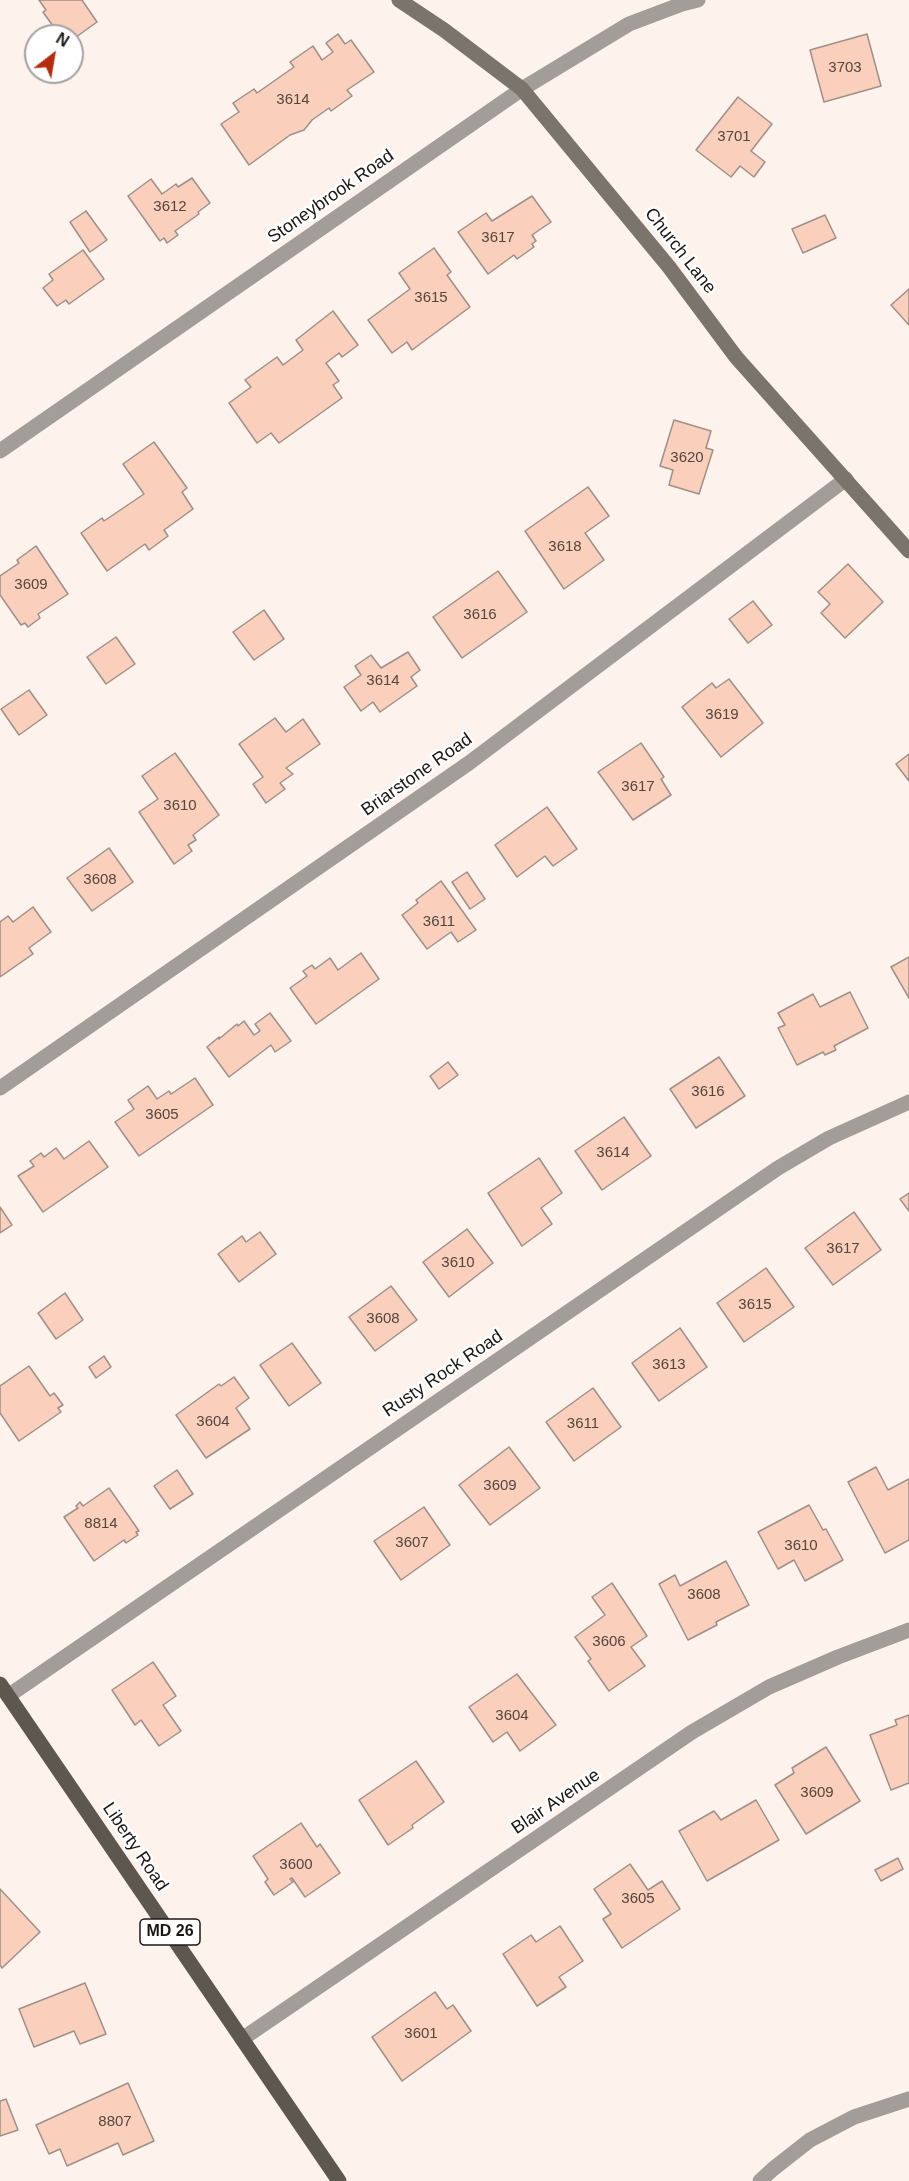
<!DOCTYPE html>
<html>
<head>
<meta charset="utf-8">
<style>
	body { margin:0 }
	#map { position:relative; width:909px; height:2181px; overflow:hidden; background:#fef2ec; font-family:Helvetica,sans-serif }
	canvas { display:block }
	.north { position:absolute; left:24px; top:24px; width:60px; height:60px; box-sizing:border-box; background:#fff; border:2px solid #a4a2a1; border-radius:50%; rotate:31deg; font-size:16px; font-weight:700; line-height:24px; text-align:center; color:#1c1714 }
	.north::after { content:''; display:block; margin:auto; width:21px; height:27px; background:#b72b0d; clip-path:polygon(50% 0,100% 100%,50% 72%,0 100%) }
</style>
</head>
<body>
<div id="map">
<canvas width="909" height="2181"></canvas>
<div class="north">N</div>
</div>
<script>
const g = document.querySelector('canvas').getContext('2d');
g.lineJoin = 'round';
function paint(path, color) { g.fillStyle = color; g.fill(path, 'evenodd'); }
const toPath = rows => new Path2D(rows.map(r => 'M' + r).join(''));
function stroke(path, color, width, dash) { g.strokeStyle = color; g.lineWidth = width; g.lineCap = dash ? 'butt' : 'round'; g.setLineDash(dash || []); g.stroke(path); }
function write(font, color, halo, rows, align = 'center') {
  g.font = font + ' Helvetica,sans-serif'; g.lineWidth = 5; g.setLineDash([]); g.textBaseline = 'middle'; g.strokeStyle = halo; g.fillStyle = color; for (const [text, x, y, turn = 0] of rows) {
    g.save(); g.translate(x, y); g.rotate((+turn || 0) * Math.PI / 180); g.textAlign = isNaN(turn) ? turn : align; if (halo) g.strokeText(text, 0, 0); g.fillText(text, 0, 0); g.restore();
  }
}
const building = toPath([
	[39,0,82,0,97,22,72,40,72,36,60,36,43,12,46,10,39,0],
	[338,34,345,44,351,40,374,72,347,90,352,96,331,111,329,108,312,120,304,130,290,135,249,165,221,124,239,112,233,103,254,89,257,93,294,67,290,62,313,46,322,60,333,52,326,43,338,34],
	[867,34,881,86,824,102,810,50,867,34],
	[738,97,772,124,751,151,765,162,754,177,740,166,731,177,696,150,738,97],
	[192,178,210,203,198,212,199,214,175,231,178,235,167,243,164,238,160,241,128,196,151,179,162,194,176,184,178,187,192,178],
	[532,196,551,222,532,235,536,241,532,244,534,247,517,259,514,255,488,274,458,232,486,213,492,221,532,196],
	[86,211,107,240,90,252,70,222,86,211],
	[825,215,836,238,803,253,792,229,825,215],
	[434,248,451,272,447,275,470,307,412,350,407,342,392,353,368,320,410,289,399,273,434,248],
	[83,250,104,279,69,304,66,300,57,306,43,288,53,280,49,274,83,250],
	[909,289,909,325,891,305,909,289],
	[333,311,358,345,342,357,339,353,326,363,339,381,333,385,342,398,279,443,271,433,257,443,229,403,251,387,245,380,277,357,283,365,303,350,296,340,333,311],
	[674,420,711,431,706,448,713,450,699,494,669,485,673,470,660,466,674,420],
	[154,442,187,488,182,492,193,509,164,530,168,536,149,550,145,544,107,571,81,533,102,518,104,521,144,494,123,464,154,442],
	[588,487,609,516,585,533,604,560,564,589,525,531,588,487],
	[36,546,68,594,38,614,40,618,28,627,25,623,21,625,0,595,0,576,19,563,17,560,36,546],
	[848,564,883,602,845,638,821,613,830,604,818,592,848,564],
	[498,571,527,612,462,658,433,617,498,571],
	[753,601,772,625,748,643,729,619,753,601],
	[264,610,284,639,254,660,233,632,264,610],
	[116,637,135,664,106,684,87,657,116,637],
	[408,652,420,670,411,677,417,686,380,712,373,702,361,711,344,687,361,675,355,666,371,655,381,668,408,652],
	[729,679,763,723,721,757,682,707,712,683,716,688,729,679],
	[29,690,47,715,19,735,1,709,29,690],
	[275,718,286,732,303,719,320,744,286,768,293,774,280,783,285,789,266,803,253,784,263,777,239,744,275,718],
	[641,743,664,777,661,779,671,795,633,820,598,772,641,743],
	[175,753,219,815,193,835,196,840,188,845,192,851,174,864,139,812,158,799,142,776,175,753],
	[909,754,909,781,896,764,909,754],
	[547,807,577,849,553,866,545,856,517,877,495,845,547,807],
	[109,848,133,882,92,911,67,878,109,848],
	[467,872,485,899,470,909,452,882,467,872],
	[441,881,476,930,458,942,451,932,427,949,402,915,418,903,416,900,441,881],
	[33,907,51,932,29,948,33,954,0,977,0,922,8,916,13,922,33,907],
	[361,953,379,979,316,1024,290,988,307,976,303,971,312,965,315,969,330,958,338,970,361,953],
	[909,957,909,998,891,967,909,957],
	[850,992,868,1028,834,1046,836,1050,825,1055,823,1052,797,1065,778,1028,785,1025,778,1013,813,994,820,1007,850,992],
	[270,1013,291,1041,275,1052,271,1045,229,1077,207,1047,219,1037,219,1039,237,1024,238,1026,244,1021,254,1035,260,1031,255,1024,270,1013],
	[719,1057,745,1096,696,1128,670,1089,719,1057],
	[448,1062,458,1075,439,1089,430,1076,448,1062],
	[195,1078,213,1105,139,1156,115,1122,134,1109,128,1100,148,1086,157,1099,169,1091,171,1094,195,1078],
	[624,1117,651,1156,602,1190,575,1151,624,1117],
	[89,1141,108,1167,43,1212,18,1176,34,1166,30,1161,41,1153,44,1157,56,1148,64,1159,89,1141],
	[539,1158,562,1193,541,1208,552,1224,522,1246,488,1193,539,1158],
	[909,1193,909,1211,900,1199,909,1193],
	[0,1207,12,1225,0,1233,0,1207],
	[854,1212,881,1250,833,1285,805,1248,854,1212],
	[467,1229,493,1263,449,1297,423,1262,467,1229],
	[260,1232,276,1254,239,1282,218,1254,242,1236,246,1242,260,1232],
	[766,1268,794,1307,744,1342,717,1303,766,1268],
	[391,1286,417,1320,375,1351,349,1317,391,1286],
	[65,1293,83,1320,56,1339,38,1313,65,1293],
	[680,1328,707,1367,659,1401,632,1363,680,1328],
	[292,1343,321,1383,289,1406,260,1365,292,1343],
	[104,1356,111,1367,96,1378,89,1367,104,1356],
	[29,1366,50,1396,54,1393,63,1405,58,1408,61,1412,19,1441,0,1413,0,1386,29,1366],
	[234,1377,249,1398,236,1408,250,1429,206,1458,176,1415,219,1384,221,1386,234,1377],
	[593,1388,621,1427,574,1461,546,1422,593,1388],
	[509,1447,540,1488,490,1525,459,1485,509,1447],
	[876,1467,888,1490,909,1479,909,1540,885,1553,848,1482,876,1467],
	[177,1470,193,1494,170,1509,154,1486,177,1470],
	[109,1488,139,1531,136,1532,138,1535,126,1543,124,1540,94,1561,64,1517,78,1508,76,1506,80,1502,83,1506,109,1488],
	[809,1505,823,1530,826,1529,843,1560,805,1581,794,1560,778,1569,758,1532,809,1505],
	[424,1507,450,1545,401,1580,374,1541,424,1507],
	[726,1561,749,1605,716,1622,717,1625,688,1640,659,1584,675,1575,680,1586,726,1561],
	[612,1583,647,1636,631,1647,645,1666,609,1691,588,1661,591,1659,575,1637,605,1615,592,1597,612,1583],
	[153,1662,176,1696,163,1705,181,1731,159,1746,141,1720,135,1725,112,1690,153,1662],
	[517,1674,556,1725,520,1751,507,1732,493,1742,469,1707,517,1674],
	[909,1715,909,1783,891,1790,870,1735,897,1725,895,1720,909,1715],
	[826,1747,860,1801,806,1834,775,1785,794,1773,792,1768,826,1747],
	[416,1761,444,1802,412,1825,413,1828,388,1845,359,1800,416,1761],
	[756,1800,779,1840,707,1881,679,1831,714,1811,721,1820,756,1800],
	[301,1823,317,1847,320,1844,340,1873,305,1897,292,1878,290,1879,293,1882,274,1895,265,1882,268,1879,253,1856,301,1823],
	[898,1858,903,1869,881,1881,875,1870,898,1858],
	[630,1864,648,1890,662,1881,680,1909,622,1948,603,1919,611,1914,594,1889,630,1864],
	[0,1889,40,1932,2,1968,0,1965,0,1889],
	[560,1926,583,1961,559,1977,566,1987,537,2006,503,1954,531,1935,536,1942,560,1926],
	[85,1983,106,2034,80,2044,74,2031,34,2047,19,2009,85,1983],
	[435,1992,447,2009,453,2005,471,2031,402,2081,372,2037,435,1992],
	[128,2083,154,2141,123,2155,118,2143,67,2166,60,2149,49,2154,36,2125,128,2083],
	[6,2099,18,2130,0,2136,0,2101,6,2099]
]);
const street = toPath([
	[0,451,522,89,629,24,682,4,698,0],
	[0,1088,469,763,846,479],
	[8,1696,778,1168,829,1138,909,1102],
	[242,2039,692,1732,769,1687,838,1657,909,1630],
	[760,2181,773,2169,810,2140,854,2117,909,2099]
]);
const secondary = toPath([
	[399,0,444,30,522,89,669,267,736,357,909,551]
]);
const primary = toPath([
	[0,1684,339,2181]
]);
const numberNames = [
	["3703",845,68],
	["3614",293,100],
	["3701",734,137],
	["3612",170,207],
	["3617",498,238],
	["3615",431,298],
	["3620",687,458],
	["3618",565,547],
	["3609",31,585],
	["3616",480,615],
	["3614",383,681],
	["3619",722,715],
	["3617",638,787],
	["3610",180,806],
	["3608",100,880],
	["3611",439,922],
	["3616",708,1092],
	["3605",162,1115],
	["3614",613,1153],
	["3617",843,1249],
	["3610",458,1263],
	["3615",755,1305],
	["3608",383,1319],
	["3613",669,1365],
	["3604",213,1422],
	["3611",583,1424],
	["3609",500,1486],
	["8814",101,1524],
	["3607",412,1543],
	["3610",801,1546],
	["3608",704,1595],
	["3606",609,1642],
	["3604",512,1716],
	["3609",817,1793],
	["3600",296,1865],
	["3605",638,1899],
	["3601",421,2034],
	["8807",115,2122]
];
const shields = [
	[170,1932,60]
];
const shieldNames = [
	["MD 26",170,1932]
];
const streetNames = [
	["Stoneybrook Road",331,197,-35],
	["Church Lane",680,251,52],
	["Briarstone Road",417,775,-35],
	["Rusty Rock Road",443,1374,-34],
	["Blair Avenue",556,1802,-34],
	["Liberty Road",135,1847,56]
];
paint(building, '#fad0bc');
stroke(building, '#9e9089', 1.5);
stroke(street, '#a29d99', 15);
stroke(secondary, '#7a746d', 15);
stroke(primary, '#5e574f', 15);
write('15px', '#54453e', null, numberNames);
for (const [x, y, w] of shields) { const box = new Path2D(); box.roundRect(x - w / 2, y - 13, w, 26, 4.5); g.fillStyle = '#fff'; g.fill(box); stroke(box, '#1c1714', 1.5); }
write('bold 16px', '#1c1714', null, shieldNames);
write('18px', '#1c1714', '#fff', streetNames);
</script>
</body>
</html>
